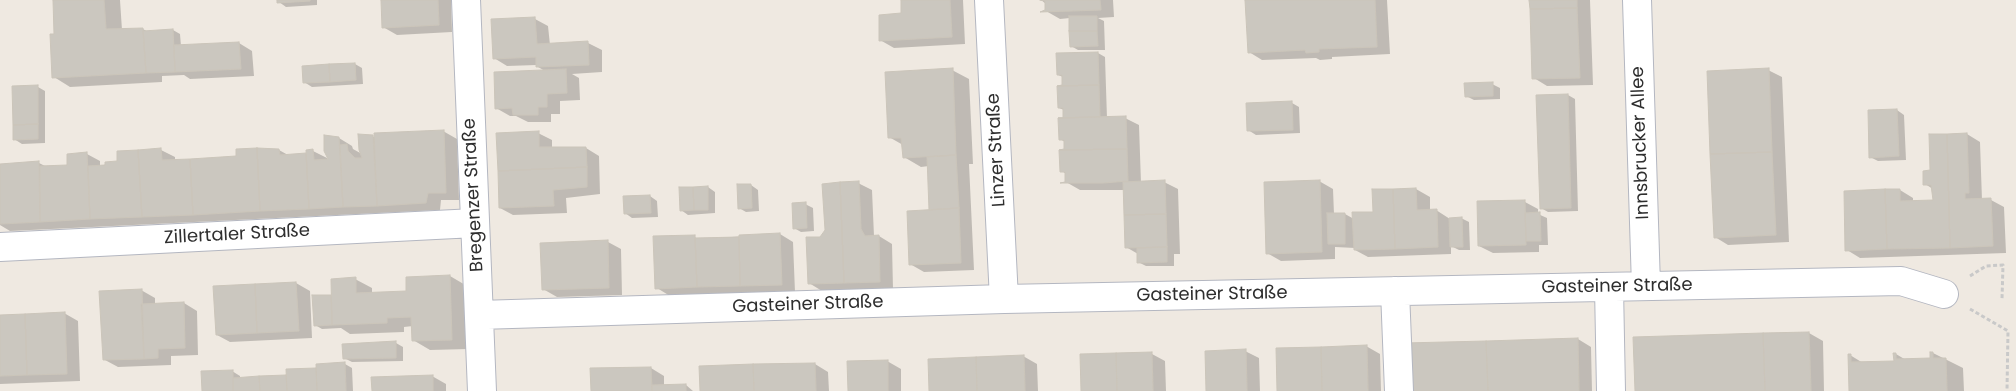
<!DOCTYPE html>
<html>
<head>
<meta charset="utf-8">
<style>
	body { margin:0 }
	canvas { display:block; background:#efe9e1 }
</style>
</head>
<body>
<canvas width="2016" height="391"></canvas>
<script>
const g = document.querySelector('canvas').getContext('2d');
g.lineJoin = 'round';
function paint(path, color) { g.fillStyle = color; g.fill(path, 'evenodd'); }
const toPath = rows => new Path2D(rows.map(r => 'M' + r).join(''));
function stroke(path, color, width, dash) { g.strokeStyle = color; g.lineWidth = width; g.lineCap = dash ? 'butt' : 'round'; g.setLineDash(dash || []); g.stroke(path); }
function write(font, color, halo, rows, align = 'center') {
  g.font = font + ' Poppins,sans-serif'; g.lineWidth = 4.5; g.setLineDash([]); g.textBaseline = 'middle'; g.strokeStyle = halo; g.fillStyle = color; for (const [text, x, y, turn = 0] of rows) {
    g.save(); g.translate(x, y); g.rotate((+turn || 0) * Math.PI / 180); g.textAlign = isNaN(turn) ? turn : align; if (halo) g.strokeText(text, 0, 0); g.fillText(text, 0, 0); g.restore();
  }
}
const shadow = toPath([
	[54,0,120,0,122,30,143,29,148,32,173,30,180,34,181,46,239,43,252,51,254,76,190,79,184,75,162,76,162,82,70,87,54,77,56,35],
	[279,0,317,0,317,5,286,7,279,2],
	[382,0,451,0,452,32,397,35,383,27],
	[902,0,963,0,965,44,894,48,880,40,903,15],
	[1113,0,1114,17,1098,18,1104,21,1105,50,1078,50,1071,46,1070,18,1060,19,1046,11,1046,4,1041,0],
	[1247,0,1387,0,1390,54,1332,57,1332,59,1320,60,1316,58,1262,60,1249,52],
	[1531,0,1590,0,1593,85,1547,86,1534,78],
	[535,19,548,26,550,45,588,43,602,50,602,72,572,74,579,78,580,100,560,101,560,114,551,114,551,122,528,122,516,116,510,116,496,108,545,71,538,67,537,65,507,66,494,58],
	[1098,53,1105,57,1107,118,1125,118,1139,125,1141,183,1164,182,1178,189,1180,254,1174,254,1174,266,1146,266,1138,262,1138,254,1126,247,1124,190,1080,190,1066,182,1066,174,1062,171,1065,150,1065,142,1060,139,1064,110,1059,108,1063,77,1058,75],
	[355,64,362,68,363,84,312,87,304,82],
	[952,70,969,79,973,164,969,164,974,270,924,272,910,264,931,211,929,166,921,167,904,157,903,145,889,137],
	[1768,70,1782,77,1789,242,1728,245,1715,237],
	[1492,84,1500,88,1500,99,1474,100,1466,96],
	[38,87,45,91,45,143,22,144,14,139],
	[1568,95,1575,99,1578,211,1548,212,1541,208],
	[1292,103,1299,107,1300,133,1256,135,1248,130],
	[1897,110,1904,115,1906,160,1878,161,1870,157],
	[443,131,457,139,459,200,441,200,440,210,10,231,0,225,0,165,39,163,47,167,68,166,87,154,100,161,100,166,161,150,175,157,175,161,237,157,279,150,288,155,307,154,307,151,313,151,327,158,327,161,331,161,339,138,352,146,353,149,362,154,372,136,376,138],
	[538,133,552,140,552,148,586,148,599,156,600,194,566,198,567,213,513,215,500,208],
	[1967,134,1980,142,1982,200,1991,200,2004,207,2006,253,1860,258,1847,250,1900,190,1913,198,1913,202,1934,201,1933,189,1925,184,1932,171],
	[1319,181,1333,189,1334,214,1345,214,1354,219,1375,213,1374,190,1416,189,1430,197,1430,210,1436,210,1450,219,1461,218,1469,222,1470,250,1459,250,1451,246,1451,254,1368,257,1355,250,1355,248,1335,247,1335,259,1281,261,1267,253],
	[858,183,872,190,874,236,879,236,892,244,893,289,822,291,809,283,821,238],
	[751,185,758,190,759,211,746,212,739,208],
	[708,187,715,192,715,213,688,215,681,210],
	[650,196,657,201,658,217,632,218,625,213],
	[1525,202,1538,209,1538,214,1547,218,1548,245,1539,245,1539,252,1493,253,1479,246],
	[805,204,813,208,814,231,801,232,794,228],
	[780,234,793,242,795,292,670,296,657,288,694,237,699,239],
	[608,242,621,249,622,295,557,297,543,289],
	[450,276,467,286,469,349,430,350,413,340,413,326,404,327,404,332,350,334,341,328,322,329,315,325,331,296,333,297,355,279,372,288,372,294,407,293],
	[296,283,310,291,312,338,230,342,217,335],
	[141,290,155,298,155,305,184,303,197,311,198,355,171,356,171,365,118,367,105,360],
	[64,313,78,321,80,381,0,384,0,316],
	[1809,333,1823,341,1824,391,1636,391,1634,338],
	[1578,339,1591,347,1592,391,1407,391],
	[396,343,403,347,403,361,352,362,344,358],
	[1366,346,1380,354,1381,391,1278,391],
	[1245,351,1259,358,1260,391,1207,391],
	[1933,353,1963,368,1964,391,1850,391,1850,355,1863,363,1895,362,1896,354,1906,360,1932,359],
	[1152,354,1165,361,1166,391,1082,391],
	[1023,356,1037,364,1038,391,931,391],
	[887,361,901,369,901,391,849,391],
	[345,364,352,368,353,391,204,391,232,371,240,376,240,379,288,376,288,371,317,369],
	[815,364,828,372,829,391,701,391],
	[651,368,664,376,664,386,686,385,693,391,592,391],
	[432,376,446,384,446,391,373,391]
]);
const building = toPath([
	[53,0,104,0,106,29,143,28,146,73,52,78,50,34,54,34,53,0],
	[277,0,310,0,310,1,277,3,277,0],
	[381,0,438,0,439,25,382,28,381,0],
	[901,0,950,0,952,37,879,41,879,15,901,13,901,0],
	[1040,0,1100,0,1101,10,1040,12,1045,10,1045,1,1040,0],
	[1245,0,1375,0,1377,47,1319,49,1319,52,1306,53,1305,50,1248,53,1245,0],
	[1529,0,1577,0,1577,8,1530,9,1529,0],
	[1577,8,1580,78,1532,79,1530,9,1577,8],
	[1069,16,1097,16,1097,31,1069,31,1069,16],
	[535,17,537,44,588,41,589,65,536,67,536,57,493,59,491,19,535,17],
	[173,29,175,72,146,73,143,31,173,29],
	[1069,31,1097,31,1098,46,1070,47,1069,31],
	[239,42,241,69,175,72,174,45,239,42],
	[1098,52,1099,85,1057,86,1062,85,1062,75,1057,75,1056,53,1098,52],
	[355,63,356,80,330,82,329,64,355,63],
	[329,64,330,82,303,83,302,66,329,64],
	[953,68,956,155,903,158,901,138,888,138,885,72,953,68],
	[1769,68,1772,152,1710,154,1707,71,1769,68],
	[566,69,567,93,547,94,547,107,538,107,538,115,513,115,512,108,495,109,494,72,566,69],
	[1493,82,1493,96,1465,97,1464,83,1493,82],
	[38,85,38,124,13,125,12,86,38,85],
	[1099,85,1100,117,1058,118,1063,118,1063,108,1058,108,1057,86,1099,85],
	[1568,94,1571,208,1540,209,1536,95,1568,94],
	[1292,101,1293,130,1247,131,1246,103,1292,101],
	[1897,109,1899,156,1869,158,1868,110,1897,109],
	[1126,116,1127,149,1059,150,1064,149,1064,140,1059,140,1058,118,1126,116],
	[38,124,38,139,13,140,13,125,38,124],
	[444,130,446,193,428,193,426,203,377,206,374,133,444,130],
	[539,131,539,147,586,147,587,167,498,171,496,133,539,131],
	[1967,133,1969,193,1965,193,1965,199,1991,198,1993,246,1950,248,1947,134,1967,133],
	[358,134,373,135,377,206,343,207,340,145,347,144,348,151,355,158,362,158,359,150,358,134],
	[1929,134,1947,134,1950,248,1887,249,1885,189,1900,189,1900,201,1933,200,1931,185,1923,185,1923,171,1930,170,1929,134],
	[324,135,339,137,343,207,309,209,306,150,313,149,314,160,328,159,324,151,324,135],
	[161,148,162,160,190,159,193,215,142,217,138,150,161,148],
	[257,148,279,149,280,155,306,153,309,209,260,211,257,148],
	[257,148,260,211,193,215,190,159,236,156,236,149,257,148],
	[1127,149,1128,181,1103,183,1060,183,1065,182,1065,172,1060,172,1059,150,1127,149],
	[138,150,142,217,90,219,88,166,105,165,105,162,117,161,117,151,138,150],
	[87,152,90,219,40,222,40,166,67,165,67,154,87,152],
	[1772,152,1776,235,1714,238,1710,154,1772,152],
	[956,155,959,208,929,210,927,157,956,155],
	[39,161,40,222,0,224,0,164,39,161],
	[587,167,587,187,553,190,554,206,499,208,498,171,587,167],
	[1165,180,1166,214,1124,215,1123,182,1165,180],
	[1320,180,1322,252,1266,254,1264,182,1320,180],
	[859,181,861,229,865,236,879,235,880,282,844,283,840,182,859,181],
	[840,182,844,283,808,284,806,237,820,237,825,230,822,184,840,182],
	[737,184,751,184,752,208,738,209,737,184],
	[708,186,708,210,694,210,693,187,708,186],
	[679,187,693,187,694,210,680,211,679,187],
	[1416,188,1417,210,1437,209,1438,247,1395,249,1393,189,1416,188],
	[1372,189,1393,189,1395,249,1354,250,1352,212,1373,212,1372,189],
	[1885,189,1887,249,1845,251,1844,191,1885,189],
	[650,195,651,213,624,214,623,196,650,195],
	[1525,200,1526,245,1478,246,1477,201,1525,200],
	[806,202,807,228,793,229,792,203,806,202],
	[959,208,961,263,909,265,907,211,959,208],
	[1540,212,1541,241,1526,241,1525,213,1540,212],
	[1327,213,1345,213,1345,244,1328,244,1327,213],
	[1166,214,1167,247,1125,248,1124,215,1166,214],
	[1462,217,1463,247,1450,247,1449,218,1462,217],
	[780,233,782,285,740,286,739,235,780,233],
	[695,235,697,287,655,289,653,236,695,235],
	[739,237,740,286,697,287,695,238,739,237],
	[608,240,609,288,542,290,540,243,608,240],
	[1167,247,1167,262,1137,263,1137,248,1167,247],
	[450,275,452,340,412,341,411,317,387,318,387,323,332,325,331,279,356,277,356,293,406,291,406,277,450,275],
	[296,282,299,331,257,333,255,284,296,282],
	[255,284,257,333,216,335,213,286,255,284],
	[142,289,144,359,103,360,99,291,142,289],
	[312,295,331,295,332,325,314,326,312,295],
	[184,302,185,348,158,349,158,358,144,359,141,304,184,302],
	[65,312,67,374,27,375,25,314,65,312],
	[25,314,27,375,0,376,0,315,25,314],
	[1809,332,1811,391,1765,391,1763,333,1809,332],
	[1763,333,1765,391,1635,391,1633,337,1763,333],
	[1578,338,1579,391,1488,391,1486,341,1578,338],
	[396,341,396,358,343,359,342,344,396,341],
	[1486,341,1488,391,1406,391,1404,343,1486,341],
	[1367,345,1368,391,1322,391,1321,347,1367,345],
	[1321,347,1322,391,1277,391,1276,348,1321,347],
	[1246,349,1247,391,1206,391,1205,351,1246,349],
	[1152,352,1153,391,1117,391,1116,353,1152,352],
	[1930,352,1933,352,1933,358,1946,358,1947,391,1849,391,1848,354,1851,354,1851,362,1894,361,1893,353,1896,353,1896,359,1930,358,1930,352],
	[1116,353,1117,391,1081,391,1080,354,1116,353],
	[1024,355,1025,391,977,391,976,357,1024,355],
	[976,357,977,391,929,391,928,359,976,357],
	[888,360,888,391,848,391,847,361,888,360],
	[345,362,346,391,317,391,316,364,345,362],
	[815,363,816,391,754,391,753,364,815,363],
	[753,364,754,391,700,391,699,366,753,364],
	[651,367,652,391,591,391,590,368,651,367],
	[316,368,317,391,287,391,286,369,316,368],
	[233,370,233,391,202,391,201,371,233,370],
	[286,375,287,391,260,391,259,376,286,375],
	[433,375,433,391,372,391,371,377,433,375],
	[259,376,260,391,233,391,233,378,259,376],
	[686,384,686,391,652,391,652,385,686,384]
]);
const path = toPath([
	[1970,276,1986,266,2003,265,2002,299],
	[1970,309,2008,331,2007,391]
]);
const minor = toPath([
	[466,0,482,391],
	[989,0,1004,299],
	[1637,0,1646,286],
	[0,247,475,223],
	[1609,287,1611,391],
	[1395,291,1399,391],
	[479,315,1004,299,1901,281,1944,294]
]);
const streetNames = [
	["Innsbrucker Allee",1641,143,-92],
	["Linzer Straße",997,150,-93],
	["Bregenzer Straße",474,195,-93],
	["Zillertaler Straße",237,235,-3],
	["Gasteiner Straße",1617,287,-1],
	["Gasteiner Straße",1212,295,-1],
	["Gasteiner Straße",808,305,-2]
];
paint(shadow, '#0003');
paint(building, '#cbc7bf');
stroke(building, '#cbc5ba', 1);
stroke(minor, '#b4b7c1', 30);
stroke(path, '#c9c9c9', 3, [4, 2.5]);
stroke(minor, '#fff', 28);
write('18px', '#2e2e2e', '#fff', streetNames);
</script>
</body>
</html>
